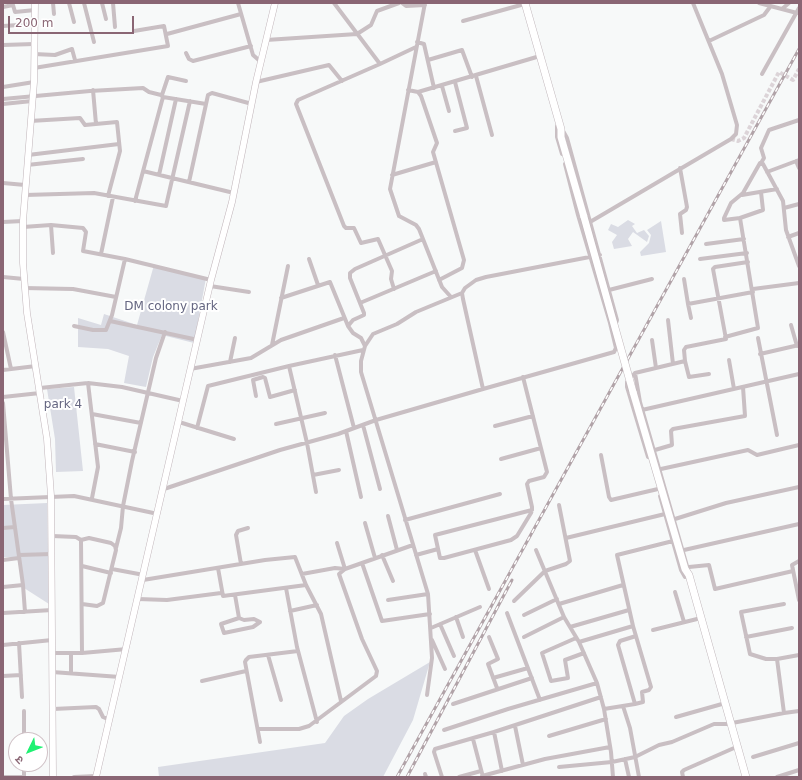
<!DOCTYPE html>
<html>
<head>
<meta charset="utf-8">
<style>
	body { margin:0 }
	#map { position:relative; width:802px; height:780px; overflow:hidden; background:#f7f9f9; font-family:"DejaVu Sans","Noto Sans Devanagari",sans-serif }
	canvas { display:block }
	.frame { position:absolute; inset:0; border:4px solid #8a6674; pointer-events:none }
	.north { position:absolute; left:8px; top:732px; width:40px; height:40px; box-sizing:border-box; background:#fff; border:1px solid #d0c2c7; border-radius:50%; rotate:227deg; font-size:11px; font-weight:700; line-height:16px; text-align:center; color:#8a6674 }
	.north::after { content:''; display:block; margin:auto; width:14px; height:18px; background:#1ff172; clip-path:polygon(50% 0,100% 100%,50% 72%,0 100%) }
	.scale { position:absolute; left:8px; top:16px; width:126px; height:18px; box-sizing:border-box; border:2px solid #8a6674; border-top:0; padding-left:5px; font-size:12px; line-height:14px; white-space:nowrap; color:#8a6674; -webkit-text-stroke:3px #fff; paint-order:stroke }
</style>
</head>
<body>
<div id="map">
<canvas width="802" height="780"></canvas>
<div class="frame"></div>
<div class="north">उ</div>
<div class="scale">200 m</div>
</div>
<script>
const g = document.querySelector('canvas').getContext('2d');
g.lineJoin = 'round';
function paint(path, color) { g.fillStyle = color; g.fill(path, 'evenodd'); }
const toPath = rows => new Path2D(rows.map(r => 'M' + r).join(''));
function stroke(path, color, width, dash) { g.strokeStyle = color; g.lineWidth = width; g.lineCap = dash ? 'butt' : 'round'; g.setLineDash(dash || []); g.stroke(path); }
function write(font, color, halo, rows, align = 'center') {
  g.font = font + ' "DejaVu Sans",sans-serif'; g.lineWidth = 4; g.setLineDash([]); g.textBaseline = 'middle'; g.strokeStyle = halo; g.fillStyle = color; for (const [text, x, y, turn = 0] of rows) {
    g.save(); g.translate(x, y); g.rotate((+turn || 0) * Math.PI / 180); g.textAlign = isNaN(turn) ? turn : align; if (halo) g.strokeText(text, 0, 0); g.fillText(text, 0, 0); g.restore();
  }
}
const green = toPath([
	[628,220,635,224,632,226,637,233,644,230,649,236,647,242,633,232,628,239,632,246,614,249,612,242,617,235,608,230,611,224,618,227],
	[661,221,666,252,641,256,640,252,649,243,651,235,647,230],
	[154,265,206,278,194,343,162,335,153,357,146,387,124,383,129,356,108,349,78,347,78,318,101,325,104,314,137,325],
	[74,387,83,471,56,472,55,439,47,389],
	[47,503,49,604,24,588,17,557,3,557,3,505],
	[430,662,413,720,383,777,159,777,158,767,325,743,344,716,368,699]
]);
const streetTunnel = toPath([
	[731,139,738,141,744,138,779,72,793,80,799,69]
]);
const street = toPath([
	[53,3,54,14],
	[69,3,74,22],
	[84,3,94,42],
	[102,3,106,19],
	[113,3,115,27],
	[238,3,253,55,261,62],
	[334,3,380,64,416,47],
	[402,3,406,6,425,5],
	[425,3,390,189,399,216,416,225,419,229,442,287,451,297],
	[759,3,797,13],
	[3,7,13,5,15,12,35,10],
	[782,9,789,3],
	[463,21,521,5],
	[3,26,34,24],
	[167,34,241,14],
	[266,40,357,34,371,25,377,11,399,3],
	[709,41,764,15,770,7],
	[417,42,424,44,434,88],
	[3,45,34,44],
	[186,53,189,59,193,61,251,46],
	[34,54,55,55,72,49,75,60],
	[428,60,462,50,472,77],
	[380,64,298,100,296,104,344,226,346,228,354,228,361,243,378,239,392,271,391,279,394,289],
	[34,68,168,46,164,26,134,31],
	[762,74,799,8],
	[476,76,492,135],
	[256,82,329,65,342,81],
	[455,82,467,128,455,131],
	[442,86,449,111],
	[3,87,34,82],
	[93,90,96,124],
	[408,90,418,92,421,96,437,143,433,152,464,260,462,268,439,280],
	[418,92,540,56],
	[162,95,168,77,186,81],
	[3,99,90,91,143,88,149,92,161,95,163,97,206,104],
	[3,104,32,101],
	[30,121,80,118,85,125,117,122,120,151,108,196],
	[557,126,557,137,562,154],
	[562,129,567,138,617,320,616,323,610,323,578,215,565,164],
	[28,155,119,144],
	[796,161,799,168],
	[761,163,764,158,761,148,769,130,799,120],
	[27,165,83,159],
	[680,168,687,207,686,210,680,214,682,233],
	[143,171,234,193],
	[767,172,799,160],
	[159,175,176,99],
	[392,175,436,162],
	[189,182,208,95,212,93,252,104],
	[3,183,25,185],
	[25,195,94,193,166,206,190,101],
	[742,195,777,189],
	[135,201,163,97],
	[784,208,799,204],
	[740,218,763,210,761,192],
	[3,222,23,221],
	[590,222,731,139,736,134,737,125,722,74,693,3],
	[51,225,53,253],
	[23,227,51,225,83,228,86,232,83,251,125,259,211,280],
	[788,237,799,233],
	[706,244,744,239],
	[101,254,113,197],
	[309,259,318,285],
	[700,259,747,253],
	[3,277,24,279],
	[684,279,688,304],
	[210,286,249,292],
	[24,288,73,289,116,297],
	[753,289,799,283],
	[609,290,652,279],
	[281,298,330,282,348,326,353,333,361,338,365,346],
	[360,303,436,271],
	[691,318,688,304,753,292],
	[668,320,673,364],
	[110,321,198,340],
	[791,325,797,346],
	[74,326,93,330,106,330,112,315,125,259],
	[348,326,353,320,364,315,364,313,350,278,350,273,355,269,423,239],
	[3,332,11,369],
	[725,337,758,328,740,218,724,220,724,218,731,203,743,193,760,163,763,164,783,201,786,230,799,266],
	[758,338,777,435],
	[652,340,656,368],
	[272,345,288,266],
	[760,354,799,345],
	[335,355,354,428],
	[729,360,734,389],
	[685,361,689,377,709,374],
	[230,362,235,338],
	[190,369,251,358,281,340,344,318],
	[3,370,36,366],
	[635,373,640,402,689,573],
	[523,377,547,472,544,477,529,481,527,484,532,507,532,510,531,513,517,536,511,540,444,558,440,558,435,535,532,510],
	[88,383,98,467,92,498],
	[40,388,88,383,122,387,183,401],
	[483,389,614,352,616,348,610,323],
	[256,396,253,380,263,377,265,378,270,397,295,390],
	[3,397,40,393],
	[3,403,11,499,23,585,25,612],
	[642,410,799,374],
	[92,414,141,423],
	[179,422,234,439],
	[276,424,325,413],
	[363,425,380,489],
	[495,426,533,416],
	[197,428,208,386,289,366],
	[346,431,361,497],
	[95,444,135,452],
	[655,450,672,445,671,431,673,429,745,416,743,387],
	[601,455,609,497,611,500,658,489],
	[648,457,627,387,627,382,635,373,685,361,684,350,686,347,726,339,713,269,715,267,748,262],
	[501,459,541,448],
	[661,469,748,450,757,455,799,445],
	[313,475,339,470],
	[164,489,280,450,338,434,376,420,483,389,463,299,462,293,465,288,476,280,486,277,600,255],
	[316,492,307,443,289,366,363,350],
	[660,496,681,570,685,577],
	[3,499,74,496,158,514],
	[388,516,397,550],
	[675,519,726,503,799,487],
	[405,520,500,494],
	[365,523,375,558],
	[3,528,15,527],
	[52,536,76,537,81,540,82,653],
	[566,538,665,514],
	[81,540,89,538,111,543,115,546,116,550,103,603,97,606,82,604],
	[116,548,121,528,123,506,132,461,156,358,165,332],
	[475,550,489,589],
	[536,550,564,617,579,642,597,683,604,709,611,752,613,777],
	[684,550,799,524],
	[19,555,52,554],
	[382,555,393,581],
	[416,555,438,549],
	[3,560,19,558],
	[799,561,792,565,799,600],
	[362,563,382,621,430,614],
	[241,564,236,535,238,531,248,528],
	[82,566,111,573],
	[689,567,709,565,715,589,793,571],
	[218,568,223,596,306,585],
	[112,569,144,575],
	[302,574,335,568,345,569,337,543],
	[143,580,265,560,295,557,306,585,321,614,341,701],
	[3,587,23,585],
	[286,588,297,647,317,722],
	[675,592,684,622],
	[235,595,239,618,244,620,254,619,260,622],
	[138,599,167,600,221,593],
	[388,600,428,594],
	[514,601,545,571,566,564,570,561,559,505],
	[559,604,623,585],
	[290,611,317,605],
	[3,613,52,610],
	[507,613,540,700],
	[524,615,557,599],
	[456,617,463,637],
	[239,618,221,624,224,633,253,627,260,622],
	[440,624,454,656],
	[633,626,651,687,649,690,642,692,643,702,635,704],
	[570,627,629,610],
	[431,628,480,607],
	[653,630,697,619],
	[489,637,498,659,488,664,497,688],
	[524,637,564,617],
	[746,637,792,628],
	[576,638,542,653,551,681,568,678,565,660,584,653],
	[432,640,445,669],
	[579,642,633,626,617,555,673,541],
	[19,643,22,697],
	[3,645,52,640],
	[52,653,82,653,127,649],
	[71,653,71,673],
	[268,655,281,700],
	[777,659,766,659,750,654,741,612,784,604],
	[52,672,120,677],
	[3,676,21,675],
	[493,678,528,668],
	[202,681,246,671],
	[427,695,432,658,428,594,361,372,361,361,365,346,373,334,397,324,416,312,462,293],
	[453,704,532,678],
	[623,706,630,728,639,777],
	[53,709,96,707,99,709,103,717,110,720],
	[604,709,635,704,618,645,620,641,636,636],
	[24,711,24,740],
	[784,713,799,711],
	[676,717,722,704],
	[515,726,523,765],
	[258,729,299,729,309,726,376,676,377,671,362,639,339,574,345,569,413,545],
	[444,730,508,709,597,683],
	[549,736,606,719],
	[473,739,483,777],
	[260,742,245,662,246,660,249,657,298,651],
	[753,757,799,743],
	[625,759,629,777],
	[24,764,24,777],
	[559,767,612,762,635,757,659,745,672,742,714,724,727,724,784,713,777,659,799,655],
	[502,771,494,732,601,697],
	[425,774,426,777],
	[482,776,545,759,610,747],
	[3,777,23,777],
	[74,777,96,776],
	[442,777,434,752,435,749,494,732],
	[459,777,481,771],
	[683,777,682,772,684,770,734,748],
	[777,777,799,770]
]);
const secondary = toPath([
	[35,3,34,82,23,221,23,263,27,313,47,439,51,496,53,777],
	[96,777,211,280,232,202,256,82,275,3]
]);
const primary = toPath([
	[525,3,561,129,561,137,584,217],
	[633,392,685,569,689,575,746,777]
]);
const rail = toPath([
	[397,777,799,49],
	[407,777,512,580]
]);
const primaryBridge = toPath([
	[584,217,633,392]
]);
const parkNames = [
	["DM colony park",171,307],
	["park 4",63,405]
];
paint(green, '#dadce4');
stroke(streetTunnel, '#dcd4d8', 4, [4, 2]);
stroke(secondary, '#c0b4b9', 7);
stroke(primary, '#bfb5b9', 8);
stroke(street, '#c9bfc3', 4);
stroke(secondary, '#fff', 6);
stroke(primary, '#fff', 7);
stroke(rail, '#b1a3a8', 3);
stroke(rail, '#fff', 1.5, [4.5]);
stroke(primaryBridge, '#bfb5b9', 8, []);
stroke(primaryBridge, '#fff', 7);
write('12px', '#656681', '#fff', parkNames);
</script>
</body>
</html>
